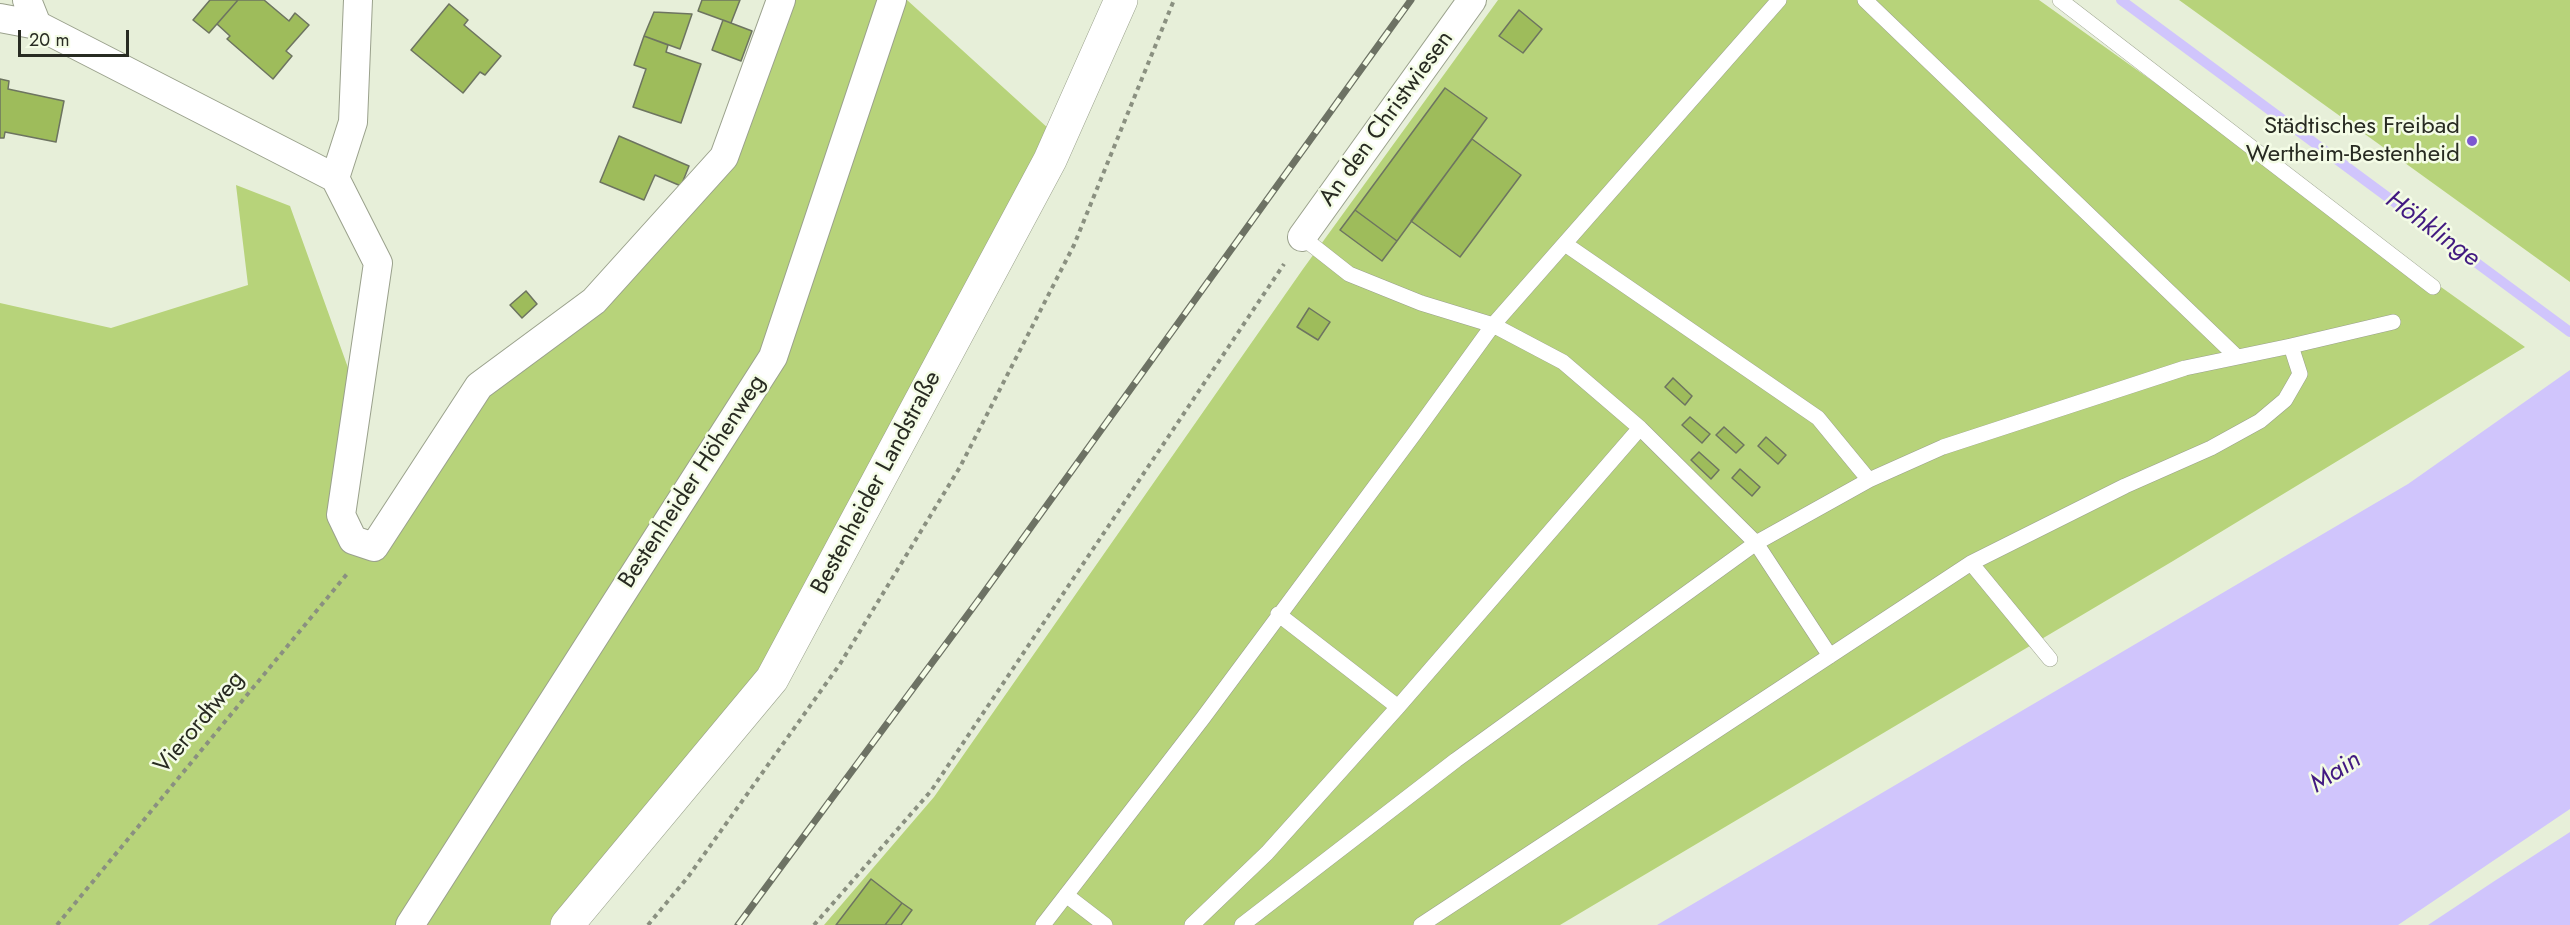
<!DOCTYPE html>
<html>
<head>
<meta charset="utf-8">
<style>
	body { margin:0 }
	#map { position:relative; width:2570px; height:925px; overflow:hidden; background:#e7efd9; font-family:Jost,sans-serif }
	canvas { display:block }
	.scale { position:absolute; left:18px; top:30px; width:111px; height:27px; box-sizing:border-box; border:3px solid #282b22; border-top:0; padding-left:8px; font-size:18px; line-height:21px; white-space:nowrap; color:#282b22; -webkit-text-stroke:4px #f4fce6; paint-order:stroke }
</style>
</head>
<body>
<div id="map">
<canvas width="2570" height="925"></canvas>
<div class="scale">20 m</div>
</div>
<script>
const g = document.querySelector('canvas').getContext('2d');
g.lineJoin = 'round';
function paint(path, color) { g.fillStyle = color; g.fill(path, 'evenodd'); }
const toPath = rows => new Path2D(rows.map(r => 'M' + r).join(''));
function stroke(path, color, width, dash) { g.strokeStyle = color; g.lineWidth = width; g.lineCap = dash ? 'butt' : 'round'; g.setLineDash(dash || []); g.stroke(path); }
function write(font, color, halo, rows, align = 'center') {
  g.font = font + ' Jost,sans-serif'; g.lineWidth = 5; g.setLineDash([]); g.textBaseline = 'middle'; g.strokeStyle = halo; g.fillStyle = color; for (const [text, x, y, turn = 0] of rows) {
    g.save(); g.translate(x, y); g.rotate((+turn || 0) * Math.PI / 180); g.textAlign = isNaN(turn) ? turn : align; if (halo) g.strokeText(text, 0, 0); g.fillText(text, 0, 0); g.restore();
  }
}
const green = toPath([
	[781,0,907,0,1060,139,772,679,567,925,0,925,0,303,111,328,248,285,236,185,290,206,356,390,342,510,372,545,470,387,591,304,724,157],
	[1498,0,2039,0,2525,347,2173,561,1560,925,824,925,934,797,1303,269],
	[2179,0,2570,0,2570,282]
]);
const water = toPath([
	[2570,370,2570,809,2398,925,1657,925,2408,484],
	[2570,832,2570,925,2428,925,2496,880]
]);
const stream = toPath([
	[2121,0,2570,332]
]);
const building = toPath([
	[210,0,238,0,209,33,193,20,210,0],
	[238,0,264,0,289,21,295,13,309,25,286,51,292,56,273,79,227,39,230,36,217,24,238,0],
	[702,0,740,0,731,23,698,11,702,0],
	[449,4,468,20,464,25,501,56,485,75,480,72,463,93,411,50,449,4],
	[1519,10,1542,29,1523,53,1499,36,1519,10],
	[654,12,692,14,680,49,644,36,654,12],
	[723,20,752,31,741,61,712,50,723,20],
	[644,36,668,45,666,52,701,64,681,123,633,107,646,69,634,65,644,36],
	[0,79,9,81,8,89,64,101,56,142,5,132,4,138,0,138,0,79],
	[1445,88,1487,118,1397,241,1355,210,1445,88],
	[619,136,689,166,681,186,655,175,644,200,600,182,619,136],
	[1472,139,1521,175,1460,257,1411,221,1472,139],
	[1355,210,1397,241,1382,261,1340,230,1355,210],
	[526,291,537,304,522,318,510,305,526,291],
	[1309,308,1330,322,1318,340,1297,327,1309,308],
	[1673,378,1692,396,1685,405,1665,387,1673,378],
	[1690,417,1710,434,1702,443,1682,425,1690,417],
	[1724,427,1744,445,1736,453,1716,435,1724,427],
	[1766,437,1786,455,1778,464,1758,446,1766,437],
	[1699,452,1719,470,1711,479,1691,460,1699,452],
	[1740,469,1760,487,1752,496,1732,478,1740,469],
	[871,879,902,903,885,925,836,925,871,879],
	[902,903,912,910,901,925,885,925,902,903]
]);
const path = toPath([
	[57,925,347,574],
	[648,925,688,877,840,664,960,467,1074,245,1174,0],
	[814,925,931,791,1284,264]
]);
const service = toPath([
	[1865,0,2237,357],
	[2060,0,2433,287],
	[1302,237,1349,274,1421,303,1493,325,1563,362,1640,428,1756,543,1830,656],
	[1565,244,1818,418,1869,480],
	[2291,346,2393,322],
	[1971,563,2050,659],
	[1278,614,1398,707],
	[1066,895,1105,925],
	[1043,925,1203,718,1414,434,1493,325,1779,0],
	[1192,925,1267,853,1398,707,1640,428],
	[1242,925,1456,760,1756,543,1869,480,1943,447,2185,368,2291,346,2300,374,2285,400,2260,421,2211,448,2125,486,1971,563,1421,925]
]);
const minor = toPath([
	[27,0,37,25],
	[0,18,37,25,335,178,378,263,341,515,353,540,374,547,479,386,594,301,724,157,781,0],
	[335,178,353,122,358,0],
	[1302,237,1472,0],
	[410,925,773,357,892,0]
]);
const secondary = toPath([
	[567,925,772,679,1050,160,1121,0]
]);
const rail = toPath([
	[738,925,980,598,1411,0]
]);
const markers = [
	[2472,141,6,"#7d57d1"]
];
const streetNames = [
	["An den Christwiesen",1387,119,-54],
	["Bestenheider Höhenweg",693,482,-57],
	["Bestenheider Landstraße",877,483,-62],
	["Vierordtweg",200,723,-50]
];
const poiNames = [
	["Städtisches Freibad",2460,127],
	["Wertheim-Bestenheid",2460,155]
];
const waterNames = [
	["Höhklinge",2432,230,36],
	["Main",2336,773,-33]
];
paint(green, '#b7d37a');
paint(water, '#d0c5fc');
stroke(stream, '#d0c5fc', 10);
paint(building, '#9ebc5b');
stroke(building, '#6d7460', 1.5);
stroke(service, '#9aa18c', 16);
stroke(minor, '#9aa18c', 30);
stroke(secondary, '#9aa18c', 34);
stroke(path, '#8a9080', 4, [4.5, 4.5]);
stroke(service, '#fff', 15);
stroke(minor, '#fff', 28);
stroke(secondary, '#fff', 33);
stroke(rail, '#6d7264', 7);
stroke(rail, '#f4fce6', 4.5, [14]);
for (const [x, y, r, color] of markers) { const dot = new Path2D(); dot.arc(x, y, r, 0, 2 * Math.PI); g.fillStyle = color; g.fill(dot); stroke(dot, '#f4fce6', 2); }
write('24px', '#282b22', '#f4fce6', streetNames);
write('24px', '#282b22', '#f4fce6', poiNames, 'right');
write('italic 26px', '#421a81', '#f4fce6', waterNames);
</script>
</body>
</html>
